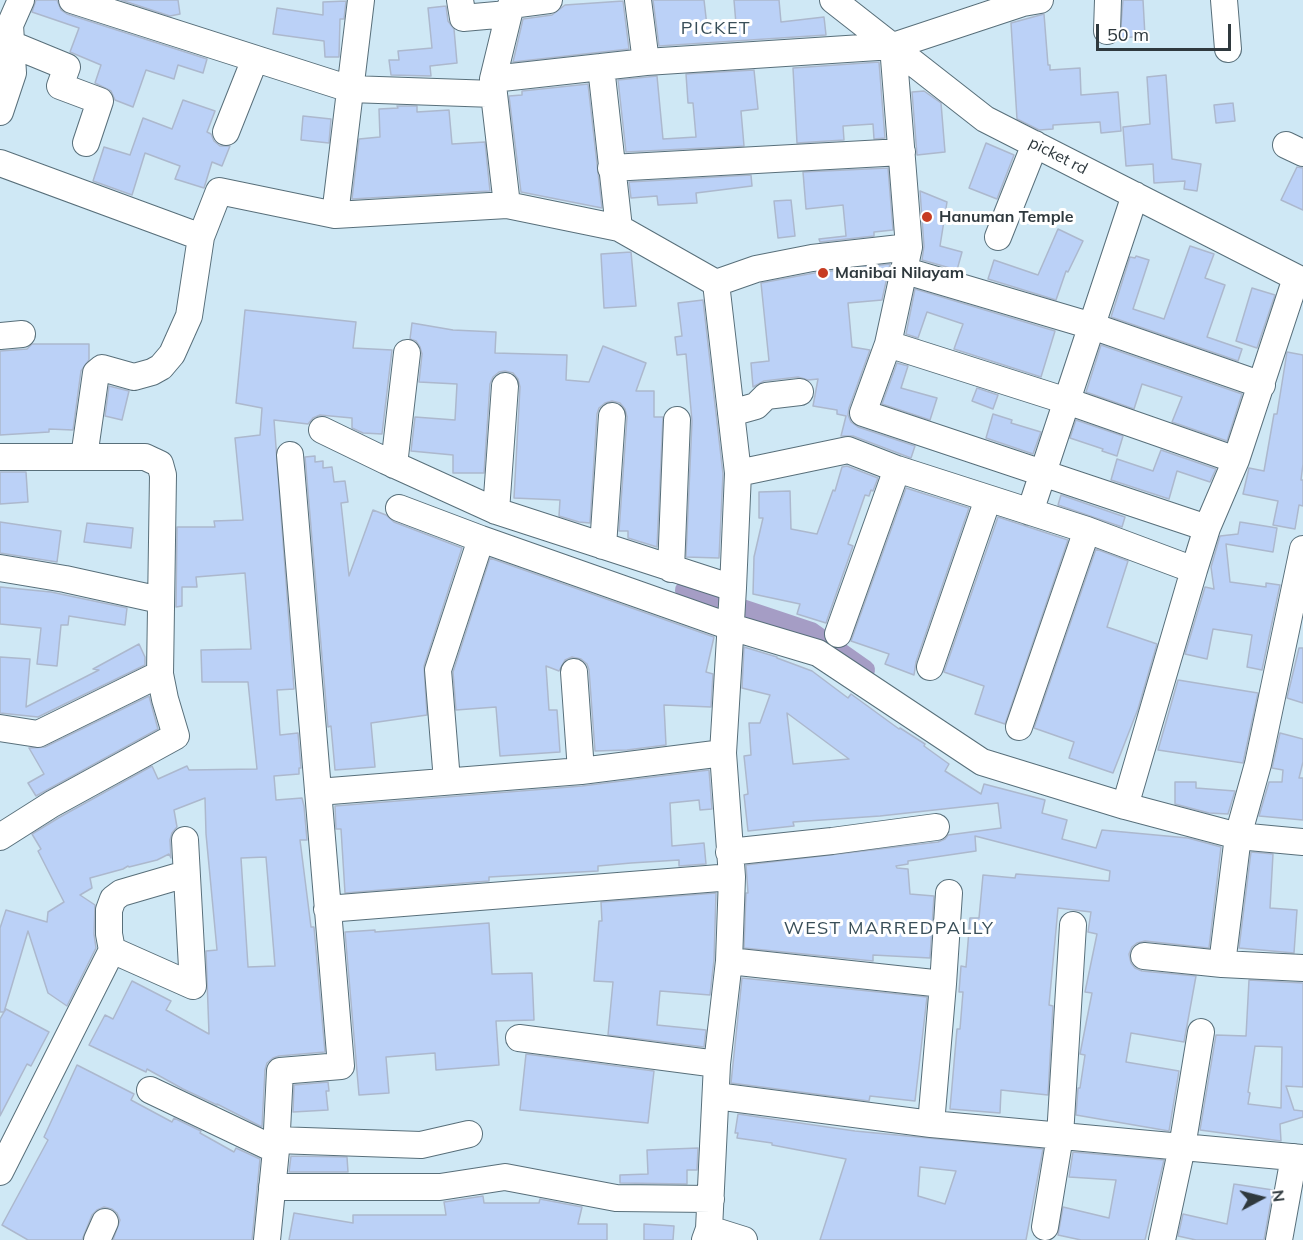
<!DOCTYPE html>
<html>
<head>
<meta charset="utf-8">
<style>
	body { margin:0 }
	#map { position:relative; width:1303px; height:1240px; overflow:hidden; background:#cfe8f5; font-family:Mulish,sans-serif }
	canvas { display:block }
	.north { position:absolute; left:1231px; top:1168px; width:60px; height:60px; -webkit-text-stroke:4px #fff; paint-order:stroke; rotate:83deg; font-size:16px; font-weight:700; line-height:24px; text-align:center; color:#2f393e }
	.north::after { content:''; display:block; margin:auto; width:21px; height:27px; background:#2f393e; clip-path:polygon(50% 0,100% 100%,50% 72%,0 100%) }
	.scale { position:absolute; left:1096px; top:24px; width:135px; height:27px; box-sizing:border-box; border:3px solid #2f393e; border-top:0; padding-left:8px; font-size:18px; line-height:21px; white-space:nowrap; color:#2f393e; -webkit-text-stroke:4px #fff; paint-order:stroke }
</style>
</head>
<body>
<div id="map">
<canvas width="1303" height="1240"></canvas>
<div class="north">N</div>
<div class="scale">50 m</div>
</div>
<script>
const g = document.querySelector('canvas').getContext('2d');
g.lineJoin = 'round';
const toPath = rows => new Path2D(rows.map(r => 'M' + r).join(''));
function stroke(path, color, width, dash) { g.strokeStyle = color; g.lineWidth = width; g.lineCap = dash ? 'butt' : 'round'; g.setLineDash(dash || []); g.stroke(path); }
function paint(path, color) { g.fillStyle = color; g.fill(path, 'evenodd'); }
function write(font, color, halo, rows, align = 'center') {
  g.font = font + ' Mulish,sans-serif'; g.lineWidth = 6; g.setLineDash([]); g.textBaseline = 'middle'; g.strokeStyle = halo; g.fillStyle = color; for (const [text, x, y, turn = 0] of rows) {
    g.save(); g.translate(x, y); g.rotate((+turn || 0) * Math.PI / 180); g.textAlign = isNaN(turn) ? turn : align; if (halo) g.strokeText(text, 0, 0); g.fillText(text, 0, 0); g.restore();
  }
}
const canal = toPath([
	[685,590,811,632,865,670]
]);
const building = toPath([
	[36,0,57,0,61,10,67,14,207,59,203,73,178,65,174,79,146,70,133,107,115,100,111,91,95,83,101,65,70,52,79,28,32,12,36,0],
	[121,0,178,0,180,14,170,16,121,0],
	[653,0,704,0,707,26,736,24,734,0,779,0,781,22,824,17,826,35,659,46,653,0],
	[1123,0,1143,0,1145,36,1120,38,1123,0],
	[346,1,344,19,340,19,339,57,325,57,324,41,273,34,277,8,323,15,323,2,346,1],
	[623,1,629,49,513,62,523,19,552,15,565,5,623,1],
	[446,6,448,21,454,29,457,63,430,66,431,76,391,75,389,60,399,60,398,51,432,48,428,8,446,6],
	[1044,14,1048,65,1050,65,1050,70,1080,68,1081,95,1118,92,1121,131,1101,133,1100,122,1053,125,1053,129,1039,130,1017,119,1011,23,1044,14],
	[879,62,885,138,874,139,873,124,843,126,844,140,797,143,793,68,879,62],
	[754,70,758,109,741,111,744,146,626,152,618,80,657,76,663,139,696,137,693,103,688,103,686,74,754,70],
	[1166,75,1172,159,1201,164,1197,191,1184,189,1185,181,1154,183,1153,164,1126,166,1123,127,1150,124,1147,77,1166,75],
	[588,84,602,208,521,192,509,96,522,95,522,91,588,84],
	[924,91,941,103,945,152,917,155,912,92,924,91],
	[183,100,215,111,207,132,211,134,214,141,220,146,230,146,222,166,212,162,204,188,175,179,180,166,145,153,132,195,93,181,104,147,130,155,143,118,172,129,183,100],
	[1233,103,1235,121,1216,123,1214,105,1233,103],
	[397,106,417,106,417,112,449,110,452,144,485,142,490,191,352,199,359,139,380,137,379,109,398,108,397,106],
	[303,116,331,119,329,143,301,140,303,116],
	[986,143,1014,155,997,199,969,188,986,143],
	[1297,167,1303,168,1303,210,1281,200,1297,167],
	[888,168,893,230,874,232,874,236,820,242,819,239,846,236,843,205,806,209,803,172,888,168],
	[751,175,752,186,696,193,697,203,658,205,657,196,631,198,629,182,751,175],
	[920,191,947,202,940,246,962,252,957,270,922,260,924,246,920,191],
	[791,200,795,236,778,238,774,201,791,200],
	[1058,229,1083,241,1068,272,1066,271,1056,300,988,279,994,260,1038,275,1058,229],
	[1190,246,1214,254,1205,278,1225,285,1207,337,1242,349,1238,361,1111,317,1130,257,1135,258,1136,256,1149,260,1133,309,1164,319,1190,246],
	[631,252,636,306,604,308,601,254,631,252],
	[890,264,882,300,848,303,852,347,870,350,849,408,848,415,851,422,858,427,915,446,911,458,853,436,841,436,846,416,837,414,837,410,813,406,818,379,808,380,798,377,764,381,753,387,751,363,769,361,761,283,814,273,890,264],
	[1252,288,1275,295,1257,348,1236,341,1252,288],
	[915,289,1055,331,1041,377,954,349,963,324,927,312,918,338,906,334,915,289],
	[703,300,723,474,719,558,686,557,692,421,686,354,677,355,675,337,682,336,678,303,703,300],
	[245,310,356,322,353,348,392,350,382,434,363,433,352,428,352,418,320,415,313,418,308,424,274,420,294,689,277,690,280,735,298,733,301,768,299,768,299,774,274,776,276,800,302,798,304,806,307,840,300,840,311,927,314,927,325,1052,279,1056,273,1058,267,1063,265,1070,262,1127,217,1104,217,1105,183,1089,147,1069,146,1072,89,1045,105,1015,113,1019,132,981,171,1001,166,1010,209,1034,206,951,217,950,206,834,205,798,174,810,177,827,172,833,170,840,171,858,169,854,157,860,129,867,128,866,123,869,90,878,92,888,80,895,95,905,94,934,96,948,67,1006,48,993,28,931,4,1012,6,1009,49,1032,31,1066,27,1064,0,1116,0,1019,4,1012,0,1012,0,928,6,910,47,922,48,912,64,902,38,851,41,849,32,834,60,817,152,766,158,779,187,766,189,770,257,769,248,682,202,682,201,650,251,649,245,573,196,577,197,587,182,587,182,606,176,607,177,527,215,527,214,521,243,520,235,438,260,435,262,408,236,403,245,310],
	[266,857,275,966,248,967,241,858,266,857],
	[412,323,453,330,496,332,495,353,567,355,566,380,589,382,603,346,646,363,636,391,654,391,654,417,663,417,657,547,628,538,628,531,619,531,627,417,625,409,620,403,612,401,605,403,599,408,597,414,590,523,579,522,559,516,560,500,514,498,520,387,518,379,513,373,505,371,499,372,493,377,490,384,484,473,453,473,453,455,411,451,415,417,455,420,457,384,419,382,422,354,420,347,416,341,410,339,412,323],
	[32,344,89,344,89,360,81,371,73,430,49,429,49,432,0,435,0,351,27,349,32,344],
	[1101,345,1242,394,1227,441,1172,422,1182,397,1142,384,1134,409,1086,392,1101,345],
	[1287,352,1303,355,1303,464,1301,480,1303,480,1303,506,1299,505,1295,529,1273,525,1278,501,1243,494,1249,468,1264,471,1274,414,1277,414,1287,352],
	[897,363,908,366,901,388,937,398,930,420,882,404,897,363],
	[109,386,129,391,122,420,105,416,109,386],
	[977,388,998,395,993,409,972,401,977,388],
	[993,414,1012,420,1011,423,1041,432,1033,454,986,438,993,414],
	[1076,420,1123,436,1117,456,1102,451,1103,449,1070,438,1076,420],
	[1161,450,1216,469,1210,482,1177,471,1169,499,1111,480,1117,459,1153,471,1161,450],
	[315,456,315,462,323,461,323,468,332,467,334,482,345,481,348,502,341,503,349,576,373,510,386,515,394,522,462,548,424,666,427,715,371,723,375,767,335,770,331,726,328,727,305,457,315,456],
	[847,466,878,478,873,491,871,490,869,496,865,495,848,544,853,546,826,623,797,614,800,604,753,594,754,557,763,518,759,518,759,492,790,491,791,529,817,534,833,490,835,491,842,467,847,466],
	[0,472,26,472,28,502,0,504,0,472],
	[906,488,969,508,916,662,914,675,885,664,889,654,851,641,906,488],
	[1061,495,1125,517,1122,527,1058,505,1061,495],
	[998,517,1068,540,1005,724,975,714,984,686,944,672,998,517],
	[0,522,61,531,57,562,0,553,0,522],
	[1240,522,1277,528,1273,552,1226,544,1230,582,1266,587,1266,583,1280,585,1262,670,1247,667,1252,635,1213,629,1207,659,1185,654,1205,587,1214,589,1211,567,1220,536,1238,534,1240,522],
	[87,523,133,528,131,548,84,542,87,523],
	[1096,549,1128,561,1107,627,1157,644,1138,709,1113,773,1069,758,1074,742,1034,728,1096,549],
	[490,558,714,637,706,672,713,674,711,707,664,705,666,745,627,750,595,751,589,670,587,664,581,659,572,657,565,660,559,671,546,666,549,710,557,710,560,752,500,756,496,707,456,710,453,672,490,558],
	[0,587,51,592,127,608,125,625,69,616,68,625,61,625,57,666,37,664,41,628,0,624,0,587],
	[139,644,145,657,145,665,38,717,0,713,0,657,30,659,26,707,99,670,93,669,139,644],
	[744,647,777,657,777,658,812,671,848,698,851,694,899,729,900,728,925,744,924,746,949,764,945,771,981,794,984,784,1045,800,1042,813,1067,820,1062,839,1096,848,1102,830,1188,838,1221,847,1209,948,1145,941,1137,943,1132,947,1129,954,1131,963,1135,968,1142,971,1196,976,1184,1042,1131,1033,1126,1062,1179,1071,1169,1131,1076,1115,1078,1088,1080,1088,1085,1055,1080,1054,1092,993,1085,992,1097,934,1088,932,1091,912,1058,908,1049,1005,1053,1006,1048,1095,1001,1090,1000,1113,950,1109,957,1029,960,1029,963,992,959,992,961,966,966,967,970,918,979,918,983,875,1015,878,1016,874,1109,881,1110,871,975,836,976,851,908,861,908,864,896,866,897,868,908,869,910,894,934,896,930,958,873,955,873,961,744,948,746,893,748,893,746,865,938,842,945,839,948,835,1001,828,998,803,880,816,793,822,794,826,748,831,744,795,748,794,744,756,751,755,749,723,760,723,770,695,742,688,744,647],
	[787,713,849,759,793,764,787,713],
	[1299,648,1303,648,1303,703,1287,698,1299,648],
	[1178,680,1258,693,1243,763,1158,750,1178,680],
	[149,696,158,729,36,796,28,783,44,774,29,748,45,747,149,696],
	[1280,733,1303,739,1303,762,1299,778,1303,778,1303,820,1259,816,1269,782,1282,782,1283,770,1272,768,1280,733],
	[709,770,712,809,700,810,699,800,670,803,672,846,704,843,706,864,679,866,679,860,631,863,598,866,598,871,489,877,489,881,345,893,341,829,336,829,335,806,582,786,709,770],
	[1175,782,1196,782,1196,788,1235,791,1228,814,1209,813,1175,804,1175,782],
	[1251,852,1273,854,1270,908,1297,910,1294,953,1239,948,1251,852],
	[716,893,714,960,710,995,660,991,657,1025,706,1030,704,1047,608,1035,613,982,594,981,599,921,602,921,601,902,716,893],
	[489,923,492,974,532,973,534,1020,496,1021,499,1065,436,1070,435,1053,386,1057,389,1093,359,1095,345,932,375,930,375,932,489,923],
	[742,978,927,997,915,1101,870,1096,869,1101,731,1083,742,978],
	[1249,980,1303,983,1303,1087,1286,1086,1294,1110,1303,1111,1303,1117,1280,1124,1281,1141,1200,1130,1216,1035,1246,1036,1249,980],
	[1255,1046,1282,1047,1281,1108,1248,1104,1250,1093,1248,1092,1255,1046],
	[526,1054,654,1071,648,1123,520,1110,526,1054],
	[77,1065,134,1094,131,1100,172,1122,174,1118,201,1131,200,1133,234,1152,236,1148,260,1159,252,1240,113,1240,120,1220,117,1213,112,1209,104,1207,97,1210,92,1215,82,1240,28,1240,2,1225,48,1140,44,1137,77,1065],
	[328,1082,329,1091,326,1091,328,1110,293,1112,294,1085,328,1082],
	[738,1114,855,1131,1043,1149,1026,1240,820,1240,846,1159,772,1145,772,1143,737,1138,738,1133,735,1133,738,1114],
	[920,1167,956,1171,945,1204,918,1196,920,1167],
	[698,1148,697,1170,687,1170,687,1184,620,1183,620,1175,648,1174,647,1150,698,1148],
	[1073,1152,1164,1160,1145,1240,1081,1240,1058,1235,1063,1207,1109,1218,1116,1180,1069,1177,1073,1152],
	[291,1156,347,1157,348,1172,289,1172,291,1156],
	[1234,1184,1273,1190,1264,1240,1196,1240,1178,1236,1183,1214,1227,1224,1234,1184],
	[483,1196,484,1203,539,1203,540,1199,582,1207,578,1224,607,1224,607,1240,289,1240,294,1213,353,1223,353,1215,446,1215,444,1202,483,1196],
	[644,1224,674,1226,673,1240,644,1240,644,1224]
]);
const minor = toPath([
	[72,0,350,89,494,94,493,79,646,62,893,46,1023,3,1040,0],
	[460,0,463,18,508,14],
	[638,0,646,62],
	[833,0,985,119,1303,281],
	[1224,0,1228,49],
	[1107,31,1108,0],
	[11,44,67,67,60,86,100,101,86,143],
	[893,46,909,247],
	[601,67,619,228],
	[493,79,511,5,549,0],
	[494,94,507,205],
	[0,112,13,73,10,25,21,0],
	[226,132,255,59],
	[1286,145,1303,153],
	[0,163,201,237,219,191,335,215,507,205,619,228,716,283],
	[611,168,902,152],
	[335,215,361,0],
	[998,237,1035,144],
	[906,271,1092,326,1262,385],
	[0,336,22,334],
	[888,344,863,413,1207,528],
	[731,413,756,406,766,396,800,392],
	[322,430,386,461,496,511,733,588],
	[0,457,145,457,160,464,163,475,160,674,165,699,176,736,52,804,0,837],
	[84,457,96,373,102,368,134,377,152,372,161,367,172,354,189,316,201,237],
	[394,465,407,353],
	[738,473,848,450,897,469,1087,530,1194,570,1125,806],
	[399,508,481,539,731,627,818,653,982,762,1125,806,1238,836,1303,842],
	[496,511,505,386],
	[1030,512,1135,195],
	[603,546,612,416],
	[0,568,65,579,160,600],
	[671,569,677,420],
	[1194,570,1207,528,1236,460,1296,278],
	[838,634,897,469],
	[930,667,988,499],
	[574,672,581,771],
	[1019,727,1087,530],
	[0,728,38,734,160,674],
	[447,781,438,670,481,539],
	[318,792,581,771,723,753],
	[729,852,832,841,936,827],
	[327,909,732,877],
	[112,950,109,934,109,910,113,899,121,893,186,874],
	[1144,956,1222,964,1303,968],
	[1222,964,1238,836,1258,764,1303,549],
	[943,984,949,893],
	[519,1038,717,1064],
	[150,1090,276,1150],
	[716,1096,931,1124,943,984,729,961],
	[931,1124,1303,1158],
	[276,1140,421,1145,469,1134],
	[0,1172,112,950,193,986,185,840],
	[272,1187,440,1187,505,1177,616,1198,711,1199],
	[1045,1227,1060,1136,1073,925],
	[709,1229,744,1240],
	[97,1240,105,1222],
	[267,1240,276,1150,280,1071,341,1066,290,455],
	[705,1240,709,1229,717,1064,729,961,732,877,723,753,733,588,738,473,716,283,756,269,812,258,909,247,888,344,1067,401,1236,460],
	[1162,1240,1182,1147,1201,1032],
	[1279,1240,1294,1157]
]);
const markers = [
	[927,217,6,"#c73c22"],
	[823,273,6,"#c73c22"]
];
const streetNames = [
	["picket rd",1058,156,27]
];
const poiNames = [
	["Hanuman Temple",939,217],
	["Manibai Nilayam",835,273]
];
const neighbourhoodNames = [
	["PICKET",716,29],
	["WEST MARREDPALLY",889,929]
];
stroke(canal, '#a59dc5', 20);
paint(building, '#bbd1f7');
stroke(building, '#acb8cd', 1.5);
stroke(minor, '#586f7a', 28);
stroke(minor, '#fff', 26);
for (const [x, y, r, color] of markers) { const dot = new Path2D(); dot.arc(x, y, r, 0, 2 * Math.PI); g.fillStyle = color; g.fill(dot); stroke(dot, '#fff', 2); }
write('16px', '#2f393e', '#fff', streetNames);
write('bold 16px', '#2f393e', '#fff', poiNames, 'left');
g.letterSpacing = '1.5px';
write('18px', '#384e58', '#fff', neighbourhoodNames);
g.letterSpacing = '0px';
</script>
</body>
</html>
